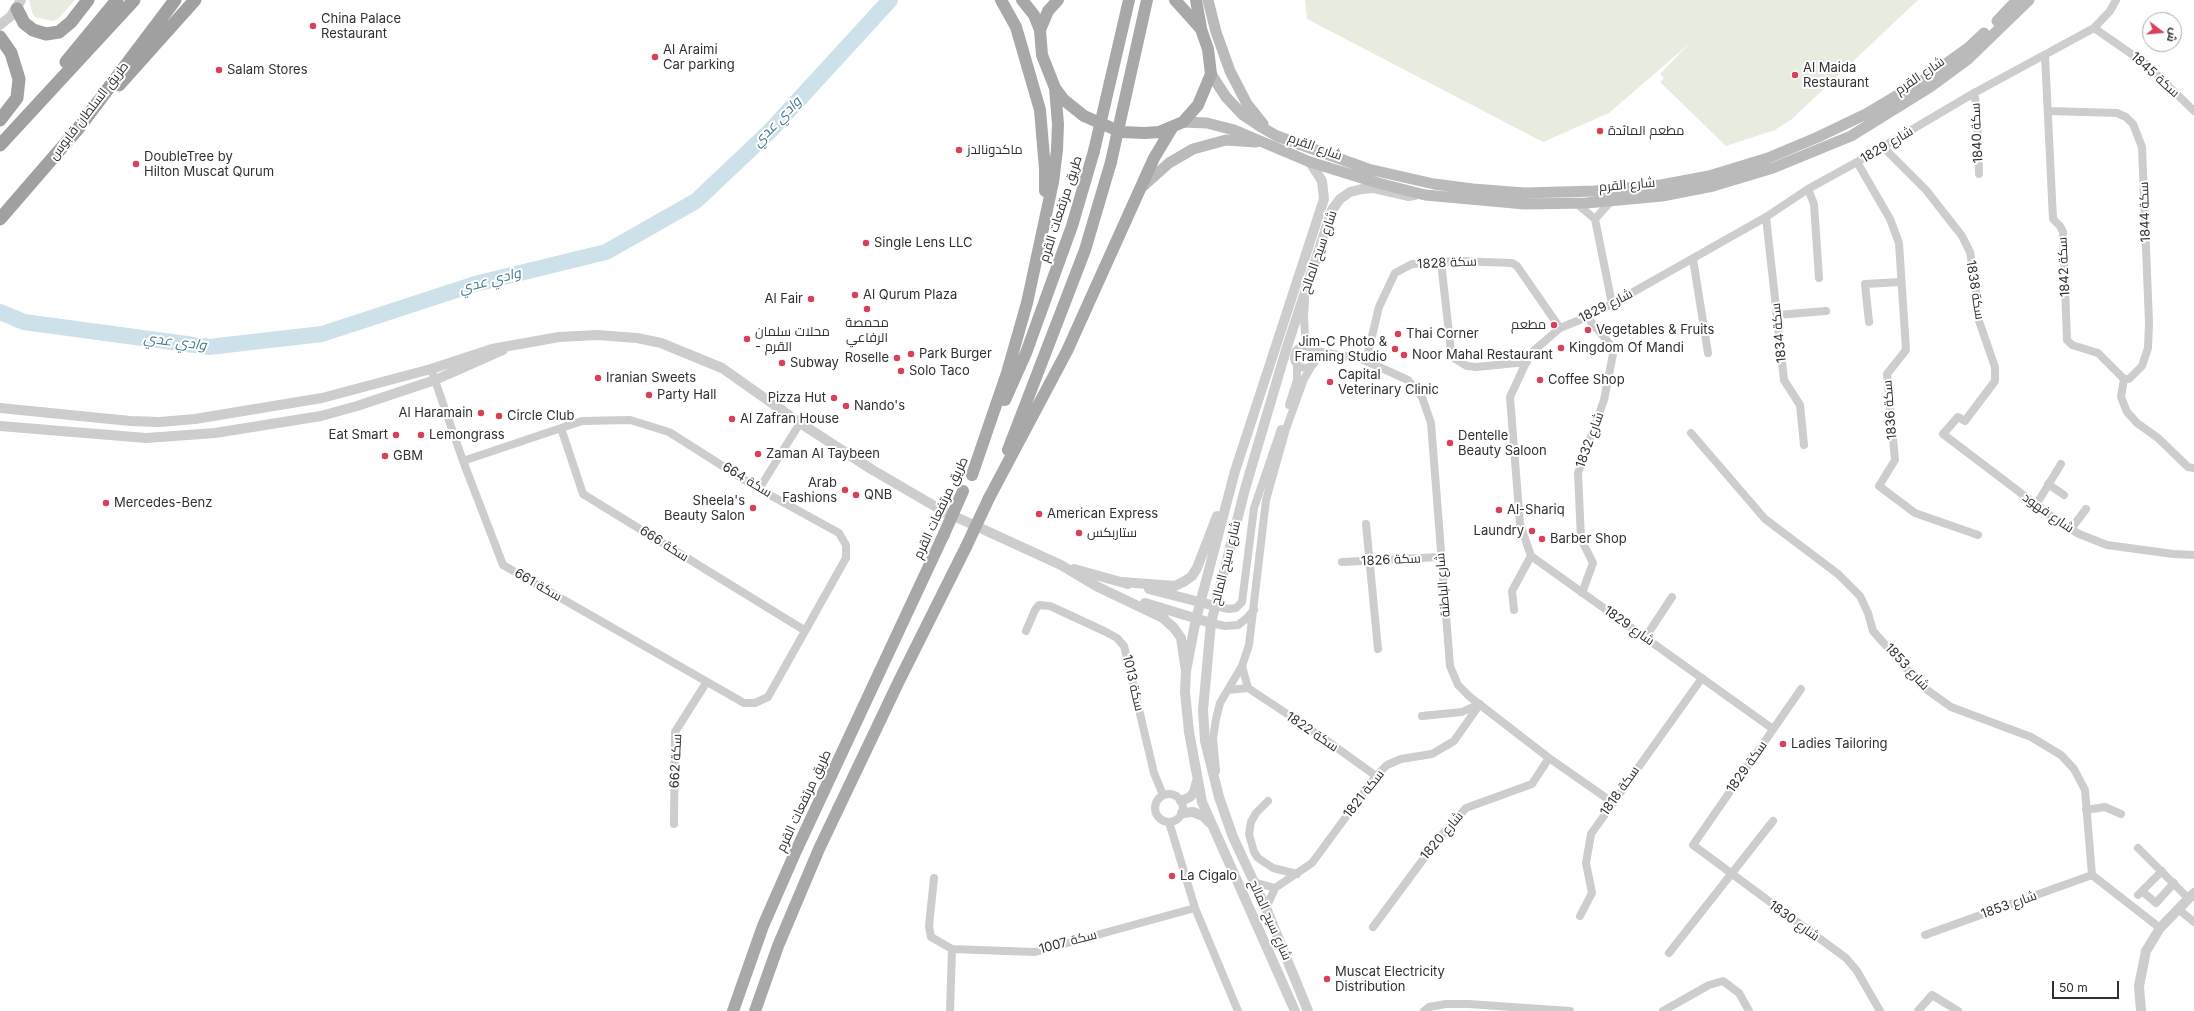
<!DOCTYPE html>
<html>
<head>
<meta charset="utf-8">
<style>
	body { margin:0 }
	#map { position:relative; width:2194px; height:1011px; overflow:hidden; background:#fff; font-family:Inter,Cairo,sans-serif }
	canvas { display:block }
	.north { position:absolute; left:2142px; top:12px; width:40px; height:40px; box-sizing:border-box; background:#fff; border:1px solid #acacac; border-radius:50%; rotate:106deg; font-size:11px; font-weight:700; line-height:16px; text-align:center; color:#303030 }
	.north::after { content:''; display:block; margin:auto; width:14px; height:18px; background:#d94056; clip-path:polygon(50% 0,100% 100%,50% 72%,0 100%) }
	.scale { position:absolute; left:2052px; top:981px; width:67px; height:18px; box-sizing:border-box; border:2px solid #303030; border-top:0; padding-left:5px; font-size:12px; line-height:14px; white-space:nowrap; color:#303030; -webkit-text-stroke:3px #fff; paint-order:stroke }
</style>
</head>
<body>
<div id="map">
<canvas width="2194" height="1011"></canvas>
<div class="north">ش</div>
<div class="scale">50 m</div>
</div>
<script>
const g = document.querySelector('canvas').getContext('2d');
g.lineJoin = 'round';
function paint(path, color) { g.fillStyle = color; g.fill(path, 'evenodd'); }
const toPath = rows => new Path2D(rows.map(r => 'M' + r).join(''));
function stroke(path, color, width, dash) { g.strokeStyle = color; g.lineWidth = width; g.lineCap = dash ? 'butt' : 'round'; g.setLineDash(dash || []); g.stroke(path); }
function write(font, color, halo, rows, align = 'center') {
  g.font = font + ' Inter,Cairo,sans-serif'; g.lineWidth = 4; g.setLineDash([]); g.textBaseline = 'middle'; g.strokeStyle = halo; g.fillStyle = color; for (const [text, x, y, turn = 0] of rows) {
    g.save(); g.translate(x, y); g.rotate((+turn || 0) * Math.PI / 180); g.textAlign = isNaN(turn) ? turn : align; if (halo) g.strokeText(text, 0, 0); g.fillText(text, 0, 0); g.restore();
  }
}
const green = toPath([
	[29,0,75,0,58,19,52,21,35,17,32,12],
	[1305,0,1918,0,1792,119,1775,130,1726,146,1660,82,1664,78,1660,74,1689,44,1609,113,1543,142,1307,19]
]);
const river = toPath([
	[0,312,24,322,209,347,322,334,475,284,606,252,696,201,770,131,890,0]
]);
const minor = toPath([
	[2094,28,2146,64,2194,111],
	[2045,55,2053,219,2060,226,2063,232,2067,340,2072,345,2098,353,2124,379],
	[1974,93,1977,109,1979,174],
	[2048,111,2117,113,2126,117,2133,124,2142,147,2149,323,2148,348,2142,366,2129,379,2124,379],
	[1883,147,1926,190,1962,236,1970,252,1975,281,1978,318,1995,367,1995,381,1965,421,1958,417,1943,434,2059,522,2079,534,2107,545,2173,554,2194,555],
	[1857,162,1890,219,1899,243,1906,350,1887,374,1895,460,1879,486,1915,513,1978,535],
	[1808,189,1814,204,1819,278],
	[1576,203,1595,219,1612,304],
	[1766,217,1784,380,1800,405,1804,445],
	[1595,219,1611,201],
	[1693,259,1708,353],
	[1441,262,1451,351,1454,358,1467,366,1476,367,1527,362],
	[1305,300,1304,317,1305,335,1308,347],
	[1777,315,1826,311],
	[1869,322,1865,284,1901,282],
	'1294 357a11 11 0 1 1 22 0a11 11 0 1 1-22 0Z',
	[1311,348,1321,352,1357,358,1366,361,1408,380,1422,397,1431,423,1450,666,1458,685,1470,697,1549,758,1612,802],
	[1366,361,1379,307,1395,273,1412,264,1458,261,1512,263,1517,266,1560,328],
	[431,369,463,461,503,565,744,703,755,703,768,697,846,558,846,545,839,533,759,489,669,432,630,420,582,421,463,461],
	[2124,379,2121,397,2127,412,2137,423,2158,438,2188,467,2194,468],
	[1289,405,1297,380,1297,365],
	[561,428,583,494,804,630],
	[1691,433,1765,519,1838,574,1860,596,1868,613,1873,631,1923,687,1951,707,2031,737,2061,755,2074,769,2085,790,2092,875,2160,928],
	[2048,484,2064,495],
	[759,489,800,423],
	[2036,505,2061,464],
	[1366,524,1378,649],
	[2071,529,2086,509],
	[1342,562,1440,557],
	[1582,593,1593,563,1581,539,1578,473,1604,400,1614,349,1587,317],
	[1215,606,1229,609,1236,608,1242,602,1254,508,1281,429],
	[1514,610,1512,591,1531,556],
	[1211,623,1225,626,1238,625,1247,618,1254,610],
	[1026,631,1035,610,1039,605,1050,606,1104,631,1117,638,1124,646,1154,773,1163,795],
	[1645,638,1672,597],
	[1242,666,1248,688,1319,735,1376,776],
	[1801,689,1693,845,1846,958,1857,971,1880,1011],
	[1228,690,1248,688],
	[1422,716,1462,712,1479,704],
	[1773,729,1531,556,1520,524,1510,397,1530,354,1560,328,1587,317,1612,304,1766,217,1808,189,1857,162,1974,93,2094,28,2110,11,2116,0],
	[1216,771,1213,738,1216,719,1220,703,1242,666,1249,645,1266,500,1286,429,1304,379,1311,367],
	'1155 808a14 14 0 1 1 28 0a14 14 0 1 1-28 0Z',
	[1268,801,1256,813,1251,822,1249,834,1254,852,1258,858,1273,868,1297,874],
	[2086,810,2105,807,2121,814],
	[1169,822,1195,908,1238,1011],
	[674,824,675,732,706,683],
	[2138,848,2188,898],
	[934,878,929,926,931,937,952,949],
	[1253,882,1275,888],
	[2143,892,2156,903,2174,883],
	[2138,895,2162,871],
	[1266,908,1275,888,1312,863,1376,776,1387,765,1401,759,1432,754,1454,741,1480,704],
	[2178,909,2194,922],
	[1580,916,1592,893,1586,863,1591,834,1702,678],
	[1373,927,1439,838,1466,808,1532,784,1549,758],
	[1925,935,2092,875],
	[1669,953,1773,821],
	[950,1011,952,949,1035,952,1195,908],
	[1424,1011,1429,1007,1446,1004,1468,1004,1570,1011],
	[1663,1011,1709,985,1723,981,1739,993,1749,1011],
	[1918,1011,1932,995,1958,1011]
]);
const tertiary = toPath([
	[0,25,11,16,21,0],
	[0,408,130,421,160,422,195,419,322,398,431,369,492,349,559,337,597,335,637,338,661,343,722,368,800,423,871,469,943,511,1061,565,1096,586,1163,618,1174,628,1181,638,1186,671],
	[0,426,146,438,215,433,321,416,357,406,435,380,503,350],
	[1074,569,1128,584],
	[1122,582,1175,586,1185,581,1192,576,1197,568,1217,516],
	[1149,589,1215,606],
	[1145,603,1211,623],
	[1181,801,1190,797,1194,792,1197,781],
	[1182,813,1193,812,1203,816,1210,823],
	[1295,1011,1202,802,1189,732,1185,692,1186,671,1196,619,1235,471,1324,199,1322,181,1310,162],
	[1308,1011,1266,908,1233,837,1219,797,1205,741,1203,710,1211,623,1245,489,1286,350,1332,210,1340,199,1350,192,1362,189,1373,188,1408,196,1415,195],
	[2141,1011,2139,986,2146,951,2160,928,2194,893]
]);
const secondary = toPath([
	[1208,0,1216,32,1230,71,1247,104,1263,124],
	[1997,21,2017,0],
	[1211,74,1226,97,1243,115,1261,127,1277,136,1368,169,1434,184,1473,189,1524,193,1595,191,1661,185,1709,176,1768,158,1818,137,1866,114,1923,80,1968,48,1984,33],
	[1183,122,1207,123,1234,130,1310,162,1378,183,1425,195,1525,204,1586,203,1662,196,1713,186,1773,168,1851,136,1930,87,1968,59,2029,0],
	[1141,188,1169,163,1193,149,1226,140,1256,142]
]);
const primary = toPath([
	[1001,0,1016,27,1040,110,1045,169,1045,191],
	[1022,0,1034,15,1040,30],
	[1058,0,1048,11,1040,30,1042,55,1055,88,1064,100,1084,116,1121,132,1145,133,1159,132,1183,122,1198,105,1211,74,1208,49,1201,29,1175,0],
	[1196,0,1201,28],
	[1005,400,1026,353,1072,226,1094,151],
	[1008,450,1085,250,1111,162],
	[972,475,1007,373,1027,303,1053,182,1057,150,1058,124,1055,88],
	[989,498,1067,351,1154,158,1172,128],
	[733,1011,763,926,795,853,944,534],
	[755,1011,778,946,819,849,899,681,966,547]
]);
const trunk = toPath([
	[17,9,24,23,33,30,46,34,59,32,71,22,88,0],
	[0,37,11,53,19,79,17,98,0,120],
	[66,62,117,0],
	[119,85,195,0],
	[0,145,134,0],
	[0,219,77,130,175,0]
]);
const primaryBridge = toPath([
	[1094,151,1129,0],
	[1111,162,1147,0],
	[944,534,963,491],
	[966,547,989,498]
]);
const markers = [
	[313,26,4,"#d94056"],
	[655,57,4,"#d94056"],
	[219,70,4,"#d94056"],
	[1795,75,4,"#d94056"],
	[1600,131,4,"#d94056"],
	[959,150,4,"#d94056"],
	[136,164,4,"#d94056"],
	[866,243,4,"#d94056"],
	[855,295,4,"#d94056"],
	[811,299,4,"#d94056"],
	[867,309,4,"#d94056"],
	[1554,325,4,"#d94056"],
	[1588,330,4,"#d94056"],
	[1398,334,4,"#d94056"],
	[747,339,4,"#d94056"],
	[1561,348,4,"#d94056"],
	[1395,349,4,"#d94056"],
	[911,354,4,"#d94056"],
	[1404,355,4,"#d94056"],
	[897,358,4,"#d94056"],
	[782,363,4,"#d94056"],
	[901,371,4,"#d94056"],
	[598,378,4,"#d94056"],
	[1540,380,4,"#d94056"],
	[1330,382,4,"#d94056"],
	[649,395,4,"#d94056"],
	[834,398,4,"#d94056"],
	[846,406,4,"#d94056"],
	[481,413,4,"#d94056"],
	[499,416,4,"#d94056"],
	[732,419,4,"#d94056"],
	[396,435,4,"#d94056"],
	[421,435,4,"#d94056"],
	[1450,443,4,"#d94056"],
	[758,454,4,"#d94056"],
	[385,456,4,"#d94056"],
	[845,490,4,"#d94056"],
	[856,495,4,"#d94056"],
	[106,503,4,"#d94056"],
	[753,508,4,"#d94056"],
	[1499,510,4,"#d94056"],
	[1039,514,4,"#d94056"],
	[1532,531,4,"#d94056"],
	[1079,533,4,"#d94056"],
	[1542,539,4,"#d94056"],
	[1783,744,4,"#d94056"],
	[1172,876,4,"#d94056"],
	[1327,979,4,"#d94056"]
];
const poiNames = [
	["China Palace",321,19],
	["Restaurant",321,34],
	["Al Araimi",663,50],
	["Car parking",663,65],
	["Al Maida",1803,68],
	["Restaurant",1803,83],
	["Salam Stores",227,70],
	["مطعم المائدة",1608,131],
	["ماكدونالدز",967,150],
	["DoubleTree by",144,157],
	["Hilton Muscat Qurum",144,172],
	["Single Lens LLC",874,243],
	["Al Qurum Plaza",863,295],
	["Al Fair",803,299,"right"],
	["محمصة",867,323,"center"],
	["الرفاعي",867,338,"center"],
	["مطعم",1546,325,"right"],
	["Vegetables & Fruits",1596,330],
	["محلات سلمان",755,332],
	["- القرم",755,347],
	["Thai Corner",1406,334],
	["Jim-C Photo &",1387,342,"right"],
	["Framing Studio",1387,357,"right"],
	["Kingdom Of Mandi",1569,348],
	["Park Burger",919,354],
	["Noor Mahal Restaurant",1412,355],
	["Roselle",889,358,"right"],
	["Subway",790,363],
	["Solo Taco",909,371],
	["Capital",1338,375],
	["Veterinary Clinic",1338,390],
	["Iranian Sweets",606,378],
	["Coffee Shop",1548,380],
	["Party Hall",657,395],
	["Pizza Hut",826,398,"right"],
	["Nando's",854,406],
	["Al Haramain",473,413,"right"],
	["Circle Club",507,416],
	["Al Zafran House",740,419],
	["Eat Smart",388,435,"right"],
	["Lemongrass",429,435],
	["Dentelle",1458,436],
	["Beauty Saloon",1458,451],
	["Zaman Al Taybeen",766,454],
	["GBM",393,456],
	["Arab",837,483,"right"],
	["Fashions",837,498,"right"],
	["QNB",864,495],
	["Sheela's",745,501,"right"],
	["Beauty Salon",745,516,"right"],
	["Mercedes-Benz",114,503],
	["Al-Shariq",1507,510],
	["American Express",1047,514],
	["Laundry",1524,531,"right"],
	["ستاربكس",1087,533],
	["Barber Shop",1550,539],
	["Ladies Tailoring",1791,744],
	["La Cigalo",1180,876],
	["Muscat Electricity",1335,972],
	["Distribution",1335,987]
];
const streetNames = [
	["1845 سكة",2155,75,42],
	["شارع القرم",1920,76,-34],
	["طريق السلطان قابوس",89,111,-52],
	["سكة 1840",1977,133,-93],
	["1829 شارع",1887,145,-31],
	["شارع القرم",1315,147,20],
	["شارع القرم",1627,185,-5],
	["طريق مرتفعات القرم",1061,209,-72],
	["سكة 1844",2145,212,-92],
	["شارع سيح المالح",1319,252,-71],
	["سكة 1828",1447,263,-3],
	["سكة 1842",2064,267,-93],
	["1838 سكة",1975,290,81],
	["1829 شارع",1606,306,-27],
	["سكة 1834",1779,333,-96],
	["سكة 1836",1890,410,-95],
	["1832 شارع",1590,440,-70],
	["سكة 664",747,480,31],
	["طريق مرتفعات القرم",941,508,-65],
	["شارع فهود",2048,513,35],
	["سكة 666",664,544,32],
	["سكة 1826",1391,560,-3],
	["شارع سيح المالح",1226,563,-76],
	["سكة 661",538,585,30],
	["شارع الباطنة",1443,585,-95],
	["1829 شارع",1629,626,35],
	["شارع 1853",1907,667,47],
	["سكة 1013",1133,683,77],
	["سكة 1822",1312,732,34],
	["سكة 662",676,761,-87],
	["سكة 1829",1747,767,-55],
	["سكة 1818",1620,791,-55],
	["سكة 1821",1364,794,-52],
	["طريق مرتفعات القرم",804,801,-65],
	["1820 شارع",1442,836,-50],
	["1853 شارع",2009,905,-20],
	["شارع سيح المالح",1270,920,66],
	["1830 شارع",1794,921,36],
	["سكة 1007",1068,942,-15]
];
const waterNames = [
	["وادي عدي",777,122,-46],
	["وادي عدي",490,281,-15],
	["وادي عدي",175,342,7]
];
paint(green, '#e7ecdf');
stroke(river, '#cde1ea', 16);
stroke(minor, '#cdcdcd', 8);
stroke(tertiary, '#cdcdcd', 10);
stroke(secondary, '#bababa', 11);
stroke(primary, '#a8a8a8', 12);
stroke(trunk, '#a0a0a0', 13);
stroke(primaryBridge, '#a8a8a8', 12);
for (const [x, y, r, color] of markers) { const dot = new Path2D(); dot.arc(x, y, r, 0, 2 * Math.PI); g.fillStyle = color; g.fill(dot); stroke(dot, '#fff', 1.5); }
write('13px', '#303030', '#fff', poiNames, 'left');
write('13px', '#303030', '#fff', streetNames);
write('italic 14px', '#43758d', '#fff', waterNames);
</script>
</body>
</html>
